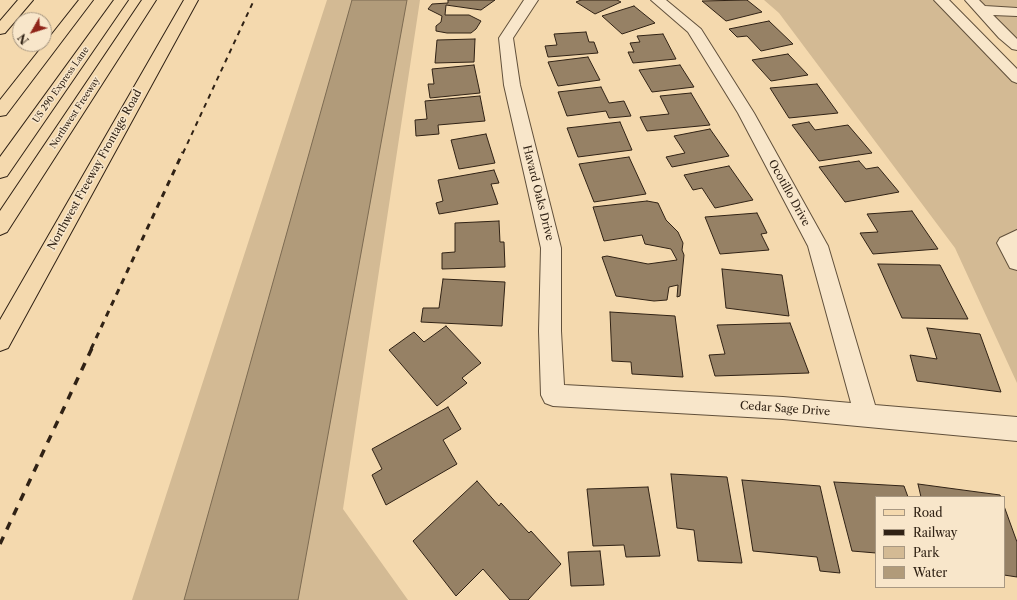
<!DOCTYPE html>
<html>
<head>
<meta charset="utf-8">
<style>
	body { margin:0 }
	#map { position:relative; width:1017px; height:600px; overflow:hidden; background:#f4d9ae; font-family:"Libre Caslon Text",serif }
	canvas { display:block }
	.legend { position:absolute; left:875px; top:496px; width:130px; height:92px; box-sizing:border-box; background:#f8e6ca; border:1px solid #a89882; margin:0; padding:5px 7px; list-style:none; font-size:12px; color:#302215 }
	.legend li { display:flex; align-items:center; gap:8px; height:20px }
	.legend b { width:20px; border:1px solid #a89882 }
	.north { position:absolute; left:12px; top:12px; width:40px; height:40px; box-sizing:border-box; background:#f8e6ca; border:1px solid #a89882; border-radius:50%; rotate:231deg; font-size:11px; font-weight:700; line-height:16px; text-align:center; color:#302215 }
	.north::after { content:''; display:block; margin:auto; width:14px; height:18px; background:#8f2418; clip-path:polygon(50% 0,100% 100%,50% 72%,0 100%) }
</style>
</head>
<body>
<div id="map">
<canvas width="1017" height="600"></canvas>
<ul class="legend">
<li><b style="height:5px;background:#f4d9ae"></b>Road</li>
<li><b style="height:5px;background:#302215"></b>Railway</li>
<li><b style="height:11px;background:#d3ba94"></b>Park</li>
<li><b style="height:11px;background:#b19b7a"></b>Water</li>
</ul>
<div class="north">N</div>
</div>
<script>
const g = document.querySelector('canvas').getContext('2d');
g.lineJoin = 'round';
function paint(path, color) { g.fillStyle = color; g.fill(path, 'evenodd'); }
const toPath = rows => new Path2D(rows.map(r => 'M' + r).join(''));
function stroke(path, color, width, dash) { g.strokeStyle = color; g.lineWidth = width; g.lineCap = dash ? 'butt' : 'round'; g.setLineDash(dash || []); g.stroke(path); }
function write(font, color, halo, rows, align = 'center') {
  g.font = font + ' "Libre Caslon Text",serif'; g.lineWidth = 3; g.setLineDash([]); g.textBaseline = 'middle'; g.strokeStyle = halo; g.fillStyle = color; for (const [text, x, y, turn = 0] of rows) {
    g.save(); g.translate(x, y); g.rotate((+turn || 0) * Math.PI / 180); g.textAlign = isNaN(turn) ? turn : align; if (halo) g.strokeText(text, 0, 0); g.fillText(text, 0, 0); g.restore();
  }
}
const green = toPath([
	[327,0,420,0,343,509,408,600,132,600],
	[764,0,950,0,959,11,1017,70,1017,383,955,248,779,13],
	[980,0,1017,0,1017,38,1002,25]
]);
const water = toPath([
	[352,0,407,0,298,600,184,600,352,0]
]);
const building = toPath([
	[448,0,495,0,481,10,446,5,445,15,469,15,481,21,476,29,471,33,447,33,436,31,436,26,441,22,442,16,428,9,432,4,448,3,448,0],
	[581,0,617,0,621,2,595,14,576,2,581,0],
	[747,0,762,12,726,21,702,1,747,0],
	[634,6,655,23,622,34,602,16,634,6],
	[769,21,793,44,761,51,747,36,737,37,729,29,769,21],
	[586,32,589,42,594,42,598,53,548,57,545,46,557,45,554,34,586,32],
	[663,34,676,59,633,63,628,52,634,52,630,43,640,42,637,36,663,34],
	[475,39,474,62,435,63,437,40,475,39],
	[788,54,808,75,771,81,752,60,788,54],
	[588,57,600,80,558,86,548,62,588,57],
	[474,65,480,93,430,98,428,84,434,84,432,69,474,65],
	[680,65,694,87,652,92,639,70,680,65],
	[817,84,838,113,789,118,770,88,817,84],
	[601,87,609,103,624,101,631,116,609,118,606,111,567,116,558,92,601,87],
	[691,93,710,125,647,131,640,117,669,114,660,96,691,93],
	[480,96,485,121,438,125,439,134,416,136,415,120,427,119,425,101,480,96],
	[620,122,632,150,578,157,567,128,620,122],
	[809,122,815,130,848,125,872,153,819,161,792,125,809,122],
	[710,129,729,156,672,167,666,157,685,153,674,136,710,129],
	[486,134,495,163,459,169,451,140,486,134],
	[629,157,646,194,594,202,579,164,629,157],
	[859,161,866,169,878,167,899,192,845,202,819,167,859,161],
	[729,166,753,200,715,208,702,188,693,190,684,175,729,166],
	[494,170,499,183,491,184,498,204,439,214,436,203,443,201,438,180,494,170],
	[647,201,658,203,666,220,678,232,683,243,682,250,684,255,680,296,677,297,678,285,669,287,667,300,654,301,616,296,602,257,607,256,648,264,677,260,671,249,645,244,642,235,604,241,593,207,647,201],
	[912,211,938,249,873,254,860,233,878,232,867,214,912,211],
	[757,213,767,233,761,234,769,250,720,254,705,217,757,213],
	[499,221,500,242,504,242,505,267,442,269,442,253,455,252,455,223,499,221],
	[878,264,940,265,968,319,902,318,878,264],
	[722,269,782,275,789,316,726,308,722,269],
	[443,279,505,282,502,326,421,322,423,308,439,308,443,279],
	[610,312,675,316,683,377,632,374,631,362,612,361,610,312],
	[790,323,809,373,715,376,709,355,725,354,717,325,790,323],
	[446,326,481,363,462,378,467,383,437,406,389,350,414,332,424,342,446,326],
	[927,328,980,334,1001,392,917,381,910,355,937,359,927,328],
	[448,407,461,429,443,440,457,464,386,505,372,475,382,469,372,449,448,407],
	[671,474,727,477,742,563,698,561,694,530,677,528,671,474],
	[742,480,820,486,840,573,820,571,817,557,753,551,742,480],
	[477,481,499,506,501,503,529,533,531,531,561,564,528,600,510,600,483,569,456,596,413,541,477,481],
	[834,482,904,486,908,497,876,497,876,553,852,551,834,482],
	[918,484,1000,495,1001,497,921,497,918,484],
	[648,487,660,556,626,557,624,545,593,546,587,489,648,487],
	[1004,506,1017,542,1017,577,1004,575,1004,506],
	[600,551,604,585,571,586,568,552,600,551]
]);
const minor = toPath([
	[524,0,538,0,513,38,520,85,561,248,561,331,564,385,783,397,851,403,808,246,738,113,688,32,651,0,666,0,701,29,754,113,828,246,875,405,1017,417,1017,441,783,419,553,406,545,403,541,395,539,331,541,248,504,85,499,38,524,0],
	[934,0,949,0,1017,69,1017,83,1012,81,934,0],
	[965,0,979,0,985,6,1017,8,1017,16,993,15,1017,39,1017,50,1012,49,999,38,965,0],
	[1017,230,1017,270,1010,268,997,243,1000,238,1017,230]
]);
const major = toPath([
	[18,0,33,0,5,33,0,34,0,21,18,0],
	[184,0,198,0,8,348,0,351,0,320,184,0]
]);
const highway = toPath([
	[79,0,93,0,6,115,0,116,0,100,79,0],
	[114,0,128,0,7,176,0,178,0,157,114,0],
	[142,0,156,0,7,232,0,235,0,211,142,0]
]);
const railFar2 = toPath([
	[183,153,254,0]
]);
const railFar1 = toPath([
	[91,349,183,152]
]);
const rail = toPath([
	[0,544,92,348]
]);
const farStreetnames = [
	["US 290 Express Lane",61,85,-55],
	["Northwest Freeway",75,113,-57]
];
const streetNames = [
	["Northwest Freeway Frontage Road",95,170,-61],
	["Havard Oaks Drive",538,193,76],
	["Ocotillo Drive",789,193,61],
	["Cedar Sage Drive",785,409,4]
];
paint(green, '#d3ba94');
paint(water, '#b19b7a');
stroke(water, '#7d6b52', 1);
paint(building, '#968165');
stroke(building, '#302215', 1);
stroke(minor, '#61503b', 2);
stroke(major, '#302215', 2);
stroke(highway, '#302215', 2);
paint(minor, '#f8e6ca');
paint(major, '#f4d9ae');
paint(highway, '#f4d9ae');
stroke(railFar2, '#302215', 2, [5, 5]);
stroke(railFar1, '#302215', 3, [6, 6]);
stroke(rail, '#302215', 3.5, [8, 8]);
write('9px', '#302215', '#f8e6ca', farStreetnames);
write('11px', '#302215', '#f8e6ca', streetNames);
</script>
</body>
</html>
